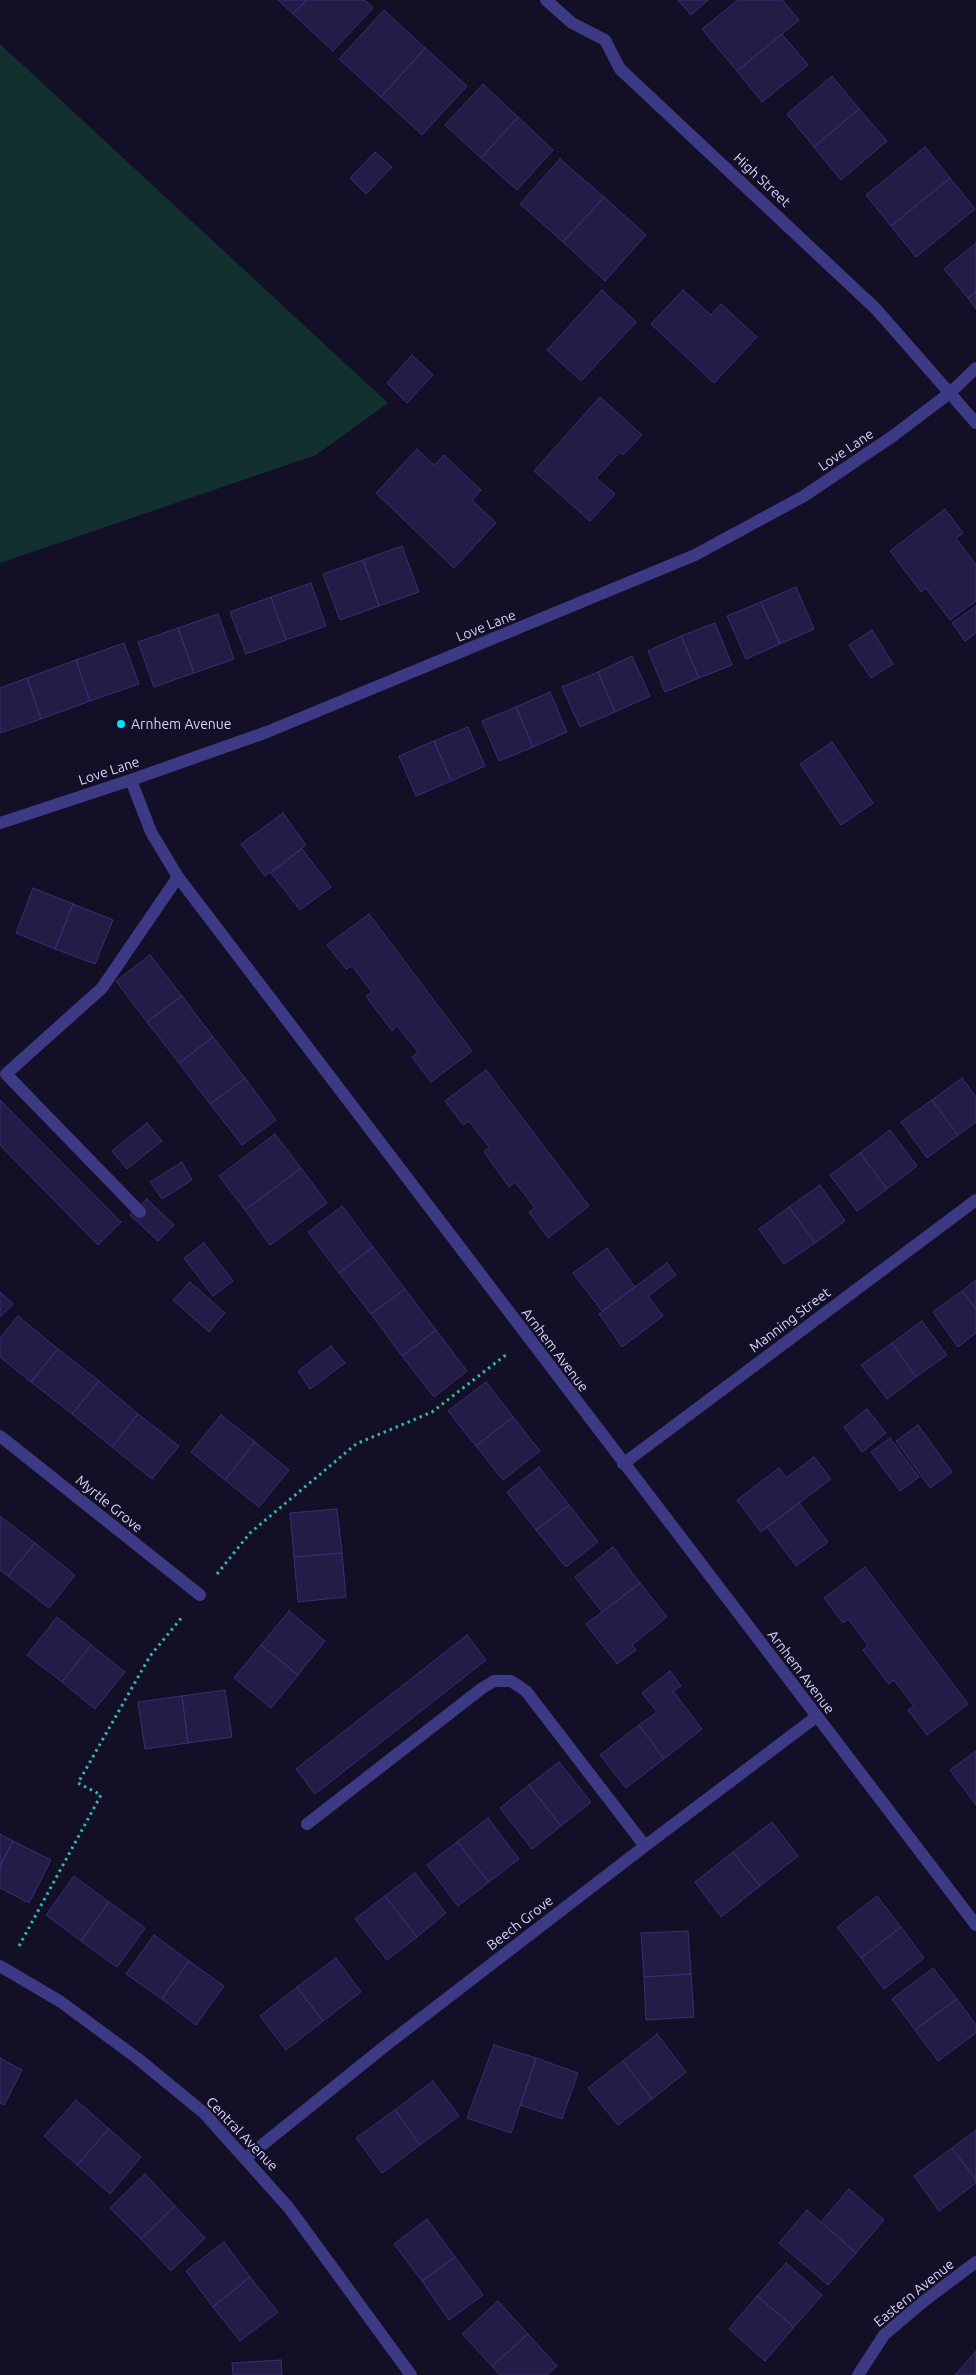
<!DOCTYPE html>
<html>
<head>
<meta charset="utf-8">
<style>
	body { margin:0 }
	canvas { display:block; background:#130f26 }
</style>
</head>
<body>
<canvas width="976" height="2375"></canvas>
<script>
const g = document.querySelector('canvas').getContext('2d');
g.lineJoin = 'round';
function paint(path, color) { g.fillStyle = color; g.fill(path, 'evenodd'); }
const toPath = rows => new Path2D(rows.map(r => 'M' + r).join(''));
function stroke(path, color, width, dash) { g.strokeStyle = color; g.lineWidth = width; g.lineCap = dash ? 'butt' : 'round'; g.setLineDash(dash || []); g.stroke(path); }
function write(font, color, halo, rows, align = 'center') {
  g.font = font + ' Ubuntu,sans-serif'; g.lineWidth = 4.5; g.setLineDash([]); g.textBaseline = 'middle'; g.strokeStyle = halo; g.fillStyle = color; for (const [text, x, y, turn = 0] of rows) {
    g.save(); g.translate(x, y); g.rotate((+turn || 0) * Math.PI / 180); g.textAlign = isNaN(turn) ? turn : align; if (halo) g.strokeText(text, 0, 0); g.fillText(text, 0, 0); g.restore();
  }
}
const green = toPath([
	[0,44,388,403,316,455,0,563]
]);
const building = toPath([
	[278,0,306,0,293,14,278,0],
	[306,0,365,0,373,8,333,51,293,14,306,0],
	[678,0,708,0,691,15,678,0],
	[738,0,782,0,799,20,737,71,702,29,738,0],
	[384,10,425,48,381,97,339,59,384,10],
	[782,34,808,65,762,102,737,71,782,34],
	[425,48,467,86,422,135,381,97,425,48],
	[832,76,859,109,814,147,787,114,832,76],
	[483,84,518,117,481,158,445,125,483,84],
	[859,109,887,141,841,180,814,147,859,109],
	[518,117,553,150,517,190,481,158,518,117],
	[925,147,950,178,891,226,866,195,925,147],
	[375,152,392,167,366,194,350,178,375,152],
	[560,159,604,197,563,242,520,204,560,159],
	[950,178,975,209,916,257,891,226,950,178],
	[604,197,646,235,605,281,563,242,604,197],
	[976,243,976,292,968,298,944,269,976,243],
	[602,290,636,322,581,381,547,350,602,290],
	[683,290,711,315,721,304,757,337,714,383,651,324,683,290],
	[976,292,976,309,968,298,976,292],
	[412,355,433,375,407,403,387,383,412,355],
	[600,397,642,435,623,455,620,452,596,478,615,494,590,521,534,471,600,397],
	[417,449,434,465,444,455,481,490,472,500,496,523,454,568,376,493,417,449],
	[945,509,963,533,956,538,976,565,976,601,950,620,926,588,921,592,890,551,945,509],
	[402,546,419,592,379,606,363,560,402,546],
	[363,560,379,606,340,620,323,574,363,560],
	[311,583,326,626,286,640,271,597,311,583],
	[796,587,814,629,780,644,761,602,796,587],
	[271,597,286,640,246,654,230,612,271,597],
	[761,602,780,644,746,659,727,616,761,602],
	[976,606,976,633,965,641,952,623,976,606],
	[218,614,234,659,194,673,178,628,218,614],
	[715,623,732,665,699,678,681,636,715,623],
	[178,628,194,673,154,687,138,642,178,628],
	[872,630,893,664,871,678,849,645,872,630],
	[681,636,699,678,665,692,648,651,681,636],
	[124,643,139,684,90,701,76,660,124,643],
	[632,656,650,696,615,712,598,672,632,656],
	[76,660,90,701,41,719,27,678,76,660],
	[598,672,615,712,580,727,562,687,598,672],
	[27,678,41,719,0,733,0,688,27,678],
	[550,692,567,732,533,747,516,707,550,692],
	[516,707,533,747,499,761,482,721,516,707],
	[468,727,485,766,451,781,434,741,468,727],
	[434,741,451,781,416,796,399,756,434,741],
	[832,742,873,803,841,825,800,764,832,742],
	[283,813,306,845,265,876,241,844,283,813],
	[302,849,331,887,300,910,271,873,302,849],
	[33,888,73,904,55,949,16,933,33,888],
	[73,904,113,920,95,964,55,949,73,904],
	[369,914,472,1051,431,1082,412,1057,418,1052,397,1026,392,1031,366,996,372,992,352,966,346,969,327,945,369,914],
	[150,955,182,996,147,1022,116,981,150,955],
	[182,996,213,1037,179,1063,147,1022,182,996],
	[213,1037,245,1078,210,1104,179,1063,213,1037],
	[486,1070,589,1206,548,1238,529,1212,535,1208,515,1182,509,1187,484,1152,489,1147,469,1121,463,1125,445,1101,486,1070],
	[245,1078,276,1120,242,1145,210,1104,245,1078],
	[962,1078,976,1097,976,1122,958,1135,932,1100,962,1078],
	[0,1100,121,1222,98,1245,0,1145,0,1100],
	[932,1100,958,1135,927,1158,901,1122,932,1100],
	[147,1123,162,1141,127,1169,112,1151,147,1123],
	[890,1130,917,1166,887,1189,860,1153,890,1130],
	[275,1134,301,1168,245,1210,219,1176,275,1134],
	[860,1153,887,1189,857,1211,830,1175,860,1153],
	[182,1162,192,1180,162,1199,150,1182,182,1162],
	[301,1168,327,1203,270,1245,245,1210,301,1168],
	[820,1185,845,1221,815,1243,789,1207,820,1185],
	[147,1199,174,1225,158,1241,130,1215,147,1199],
	[342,1206,373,1247,339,1273,308,1232,342,1206],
	[789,1207,815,1243,784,1264,759,1229,789,1207],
	[204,1243,233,1281,213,1296,184,1258,204,1243],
	[373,1247,405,1289,371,1314,339,1273,373,1247],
	[607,1248,635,1287,602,1311,573,1273,607,1248],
	[667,1263,676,1275,648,1296,663,1316,622,1347,599,1314,667,1263],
	[976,1280,976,1309,962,1291,976,1280],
	[190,1282,225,1313,209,1332,173,1300,190,1282],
	[405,1289,436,1330,402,1356,371,1314,405,1289],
	[962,1291,976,1309,976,1333,958,1347,933,1312,962,1291],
	[0,1292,13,1304,0,1317,0,1292],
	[18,1316,58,1349,31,1382,0,1357,0,1338,18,1316],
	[922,1321,947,1355,916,1377,892,1343,922,1321],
	[436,1330,467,1371,434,1397,402,1356,436,1330],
	[892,1343,916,1377,887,1399,861,1365,892,1343],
	[331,1346,345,1363,310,1389,298,1371,331,1346],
	[58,1349,99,1381,72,1414,31,1382,58,1349],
	[99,1381,138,1414,112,1447,72,1414,99,1381],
	[486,1382,513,1417,476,1446,448,1411,486,1382],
	[867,1409,886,1433,862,1452,844,1427,867,1409],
	[138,1414,179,1446,152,1479,112,1447,138,1414],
	[221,1415,255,1442,225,1480,191,1452,221,1415],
	[513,1417,540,1451,503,1480,476,1446,513,1417],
	[918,1425,952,1472,930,1488,896,1441,918,1425],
	[890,1438,919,1477,900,1491,871,1452,890,1438],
	[255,1442,289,1470,259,1507,225,1480,255,1442],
	[814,1457,831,1479,761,1532,737,1500,779,1468,786,1478,814,1457],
	[539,1467,569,1505,536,1530,507,1492,539,1467],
	[799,1503,828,1542,796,1566,767,1527,799,1503],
	[569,1505,598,1542,566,1567,536,1530,569,1505],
	[337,1509,342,1553,294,1557,290,1513,337,1509],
	[0,1516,35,1543,8,1576,0,1570,0,1516],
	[35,1543,75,1575,49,1608,8,1576,35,1543],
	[613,1547,640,1583,602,1612,575,1577,613,1547],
	[342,1553,346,1597,298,1602,294,1557,342,1553],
	[865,1567,968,1704,927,1735,908,1710,914,1706,894,1680,889,1684,863,1650,868,1645,848,1619,843,1623,824,1598,865,1567],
	[640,1583,667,1617,632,1645,636,1650,617,1664,586,1624,640,1583],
	[289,1611,325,1641,298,1675,261,1645,289,1611],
	[57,1617,91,1645,62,1682,27,1655,57,1617],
	[467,1635,486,1660,315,1794,296,1769,467,1635],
	[91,1645,125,1672,95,1709,62,1682,91,1645],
	[261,1645,298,1675,271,1708,234,1678,261,1645],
	[670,1671,681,1686,673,1691,702,1729,664,1759,639,1725,657,1712,642,1693,670,1671],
	[225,1690,232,1737,188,1743,182,1696,225,1690],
	[182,1696,188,1743,145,1749,138,1702,182,1696],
	[639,1725,664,1759,626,1788,600,1755,639,1725],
	[976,1751,976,1805,950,1770,976,1751],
	[559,1762,591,1802,561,1826,529,1785,559,1762],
	[529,1785,561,1826,532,1849,500,1808,529,1785],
	[488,1818,519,1859,489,1882,457,1842,488,1818],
	[772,1822,798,1856,760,1886,733,1852,772,1822],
	[0,1834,13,1841,0,1866,0,1834],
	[13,1841,51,1860,29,1903,0,1888,0,1866,13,1841],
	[457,1842,489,1882,458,1906,427,1865,457,1842],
	[733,1852,760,1886,721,1917,695,1882,733,1852],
	[415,1873,446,1913,417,1937,385,1896,415,1873],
	[74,1876,109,1902,81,1941,46,1915,74,1876],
	[385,1896,417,1937,387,1960,355,1919,385,1896],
	[877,1896,901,1927,861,1958,837,1927,877,1896],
	[109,1902,145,1928,117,1967,81,1941,109,1902],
	[901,1927,924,1958,884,1989,861,1958,901,1927],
	[688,1931,691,1974,644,1977,641,1933,688,1931],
	[154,1935,189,1961,162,1999,126,1974,154,1935],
	[336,1958,361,1992,323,2021,297,1987,336,1958],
	[189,1961,224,1986,196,2025,162,1999,189,1961],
	[933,1968,957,1999,915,2030,892,1999,933,1968],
	[691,1974,694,2017,646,2020,644,1977,691,1974],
	[297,1987,323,2021,286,2050,260,2016,297,1987],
	[957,1999,976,2025,976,2033,938,2061,915,2030,957,1999],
	[657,2034,686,2072,652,2099,623,2061,657,2034],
	[494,2045,536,2058,511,2133,467,2118,494,2045],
	[0,2058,22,2070,4,2105,0,2103,0,2058],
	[536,2058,578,2073,562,2119,520,2105,536,2058],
	[623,2061,652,2099,618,2125,588,2088,623,2061],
	[433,2081,459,2116,420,2145,395,2110,433,2081],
	[76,2100,109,2129,77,2165,44,2136,76,2100],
	[395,2110,420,2145,382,2173,356,2138,395,2110],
	[109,2129,141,2157,110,2194,77,2165,109,2129],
	[976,2130,976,2180,952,2148,976,2130],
	[952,2148,976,2180,976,2183,939,2211,914,2176,952,2148],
	[145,2174,175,2206,141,2239,110,2208,145,2174],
	[849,2189,884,2220,856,2253,821,2222,849,2189],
	[175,2206,205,2238,171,2271,141,2239,175,2206],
	[807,2210,856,2253,828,2285,779,2243,807,2210],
	[427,2219,455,2257,422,2281,394,2244,427,2219],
	[224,2242,250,2277,213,2307,186,2271,224,2242],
	[455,2257,483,2295,449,2320,422,2281,455,2257],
	[786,2263,822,2295,794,2327,757,2296,786,2263],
	[250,2277,278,2312,240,2341,213,2307,250,2277],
	[757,2296,794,2327,765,2361,729,2329,757,2296],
	[498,2301,528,2334,492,2366,462,2334,498,2301],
	[528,2334,557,2366,547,2375,500,2375,492,2366,528,2334],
	[976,2351,976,2375,955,2375,976,2351],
	[281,2360,282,2375,233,2375,232,2363,281,2360]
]);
const path = toPath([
	[217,1574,250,1533,356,1444,432,1412,507,1354],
	[19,1946,101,1795,78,1783,150,1656,183,1616]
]);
const minor = toPath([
	[546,0,572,23,605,40,620,69,876,309,976,423],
	[131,780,151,832,178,877,976,1925],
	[0,823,131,780,267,732,695,555,804,496,893,436,951,392,976,368],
	[140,1212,6,1074,102,988,178,877],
	[0,1436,200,1595],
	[623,1464,976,1200],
	[307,1824,481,1689,494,1681,511,1681,526,1691,645,1846],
	[0,1966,61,2002,137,2058,204,2113,289,2208,411,2375],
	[246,2158,385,2046,645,1846,816,1717],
	[858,2375,884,2335,924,2301,976,2262]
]);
const markers = [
	[121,724,5,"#00e5ff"]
];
const streetNames = [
	["High Street",762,180,43],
	["Love Lane",846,450,-34],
	["Love Lane",486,626,-22],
	["Love Lane",109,771,-18],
	["Manning Street",790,1320,-37],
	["Arnhem Avenue",555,1350,53],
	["Myrtle Grove",109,1504,39],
	["Arnhem Avenue",801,1672,53],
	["Beech Grove",520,1923,-38],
	["Central Avenue",242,2134,46],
	["Eastern Avenue",914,2293,-39]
];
const poiNames = [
	["Arnhem Avenue",131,724]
];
paint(green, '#12302f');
paint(building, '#241b47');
stroke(building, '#3b2d73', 1);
stroke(path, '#2fb8b0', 3, [2.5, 4]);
stroke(minor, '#3d3a85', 12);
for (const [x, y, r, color] of markers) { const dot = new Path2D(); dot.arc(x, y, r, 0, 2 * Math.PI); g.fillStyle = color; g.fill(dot); stroke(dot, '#130f26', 2); }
write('14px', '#d9d4ff', '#130f26', streetNames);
write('14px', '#d9d4ff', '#130f26', poiNames, 'left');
</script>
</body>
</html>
